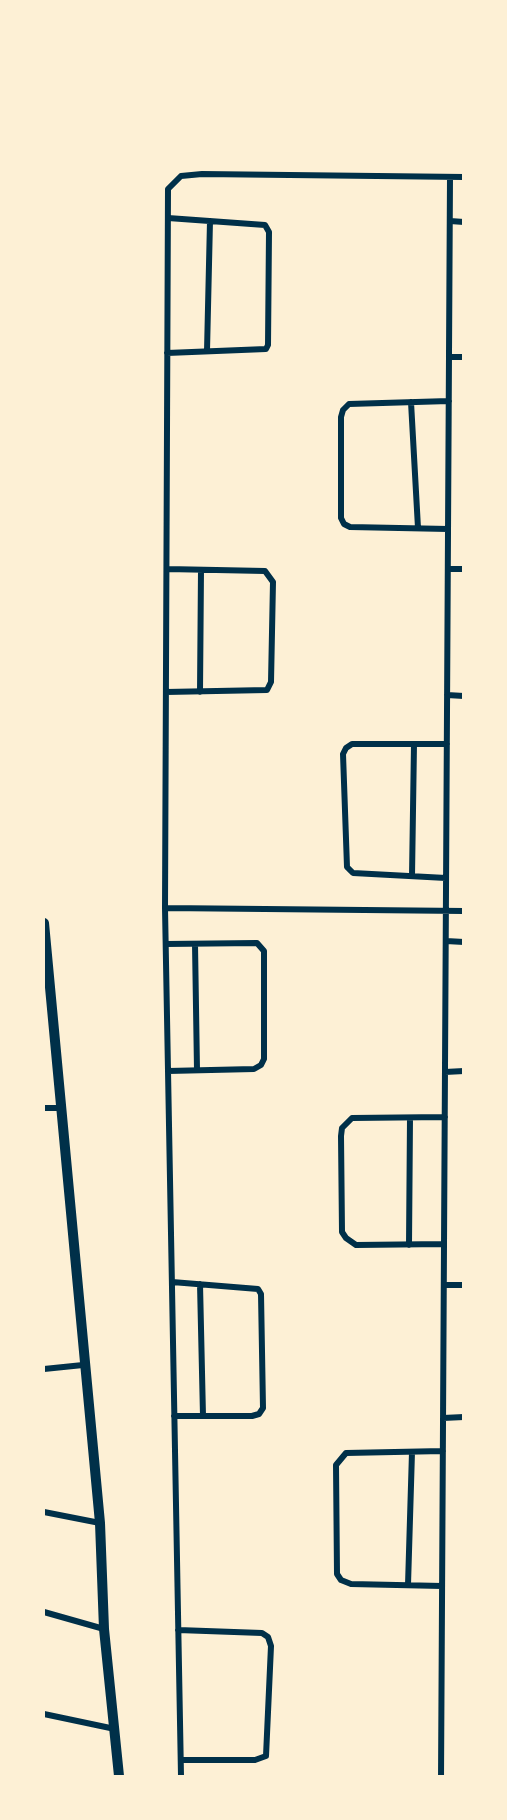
<!DOCTYPE html>
<html>
<head>
<meta charset="utf-8">
<style>
	body { margin:0 }
	#map { position:relative; width:507px; height:1820px; overflow:hidden; background:#fdf0d5; font-family:"Source Sans 3",sans-serif }
	canvas { display:block }
	.frame { position:absolute; inset:0; border:45px solid #fdf0d5; pointer-events:none }
</style>
</head>
<body>
<div id="map">
<canvas width="507" height="1820"></canvas>
<div class="frame"></div>
</div>
<script>
const g = document.querySelector('canvas').getContext('2d');
g.lineJoin = 'round';
const toPath = rows => new Path2D(rows.map(r => 'M' + r).join(''));
function stroke(path, color, width, dash) { g.strokeStyle = color; g.lineWidth = width; g.lineCap = dash ? 'butt' : 'round'; g.setLineDash(dash || []); g.stroke(path); }
const minor = toPath([
	[450,221,464,222],
	[207,351,210,221],
	[167,353,266,349,268,345,269,232,265,225,168,218],
	[449,357,464,357],
	[411,402,418,528],
	[448,529,350,527,344,524,341,518,341,417,343,410,349,404,449,401],
	[448,569,464,569],
	[166,692,267,690,271,682,273,582,265,571,167,569],
	[200,692,201,570],
	[447,695,464,696],
	[412,876,414,744],
	[446,878,353,873,347,867,343,754,346,748,352,744,447,744],
	[165,908,464,911],
	[446,941,464,942],
	[166,944,257,943,264,951,264,1059,261,1065,254,1069,168,1071],
	[195,944,197,1070],
	[445,1072,464,1071],
	[44,1108,59,1108],
	[444,1244,356,1245,346,1238,342,1232,341,1136,342,1128,352,1118,445,1117],
	[409,1245,410,1118],
	[172,1282,258,1289,261,1294,263,1408,259,1414,252,1416,174,1416],
	[200,1284,203,1416],
	[444,1285,464,1285],
	[44,1369,83,1365],
	[443,1418,464,1417],
	[44,1512,100,1523],
	[408,1585,412,1452],
	[442,1586,351,1584,341,1580,337,1574,336,1465,346,1453,443,1451],
	[44,1612,104,1629],
	[178,1630,262,1633,268,1637,271,1646,266,1756,255,1760,181,1760],
	[44,1714,115,1729],
	[181,1776,165,908,168,189,181,176,202,174,464,177],
	[441,1776,450,177]
]);
const tertiary = toPath([
	[44,923,100,1523,104,1629,119,1776]
]);
stroke(minor, '#003049', 6);
stroke(tertiary, '#003049', 10);
</script>
</body>
</html>
